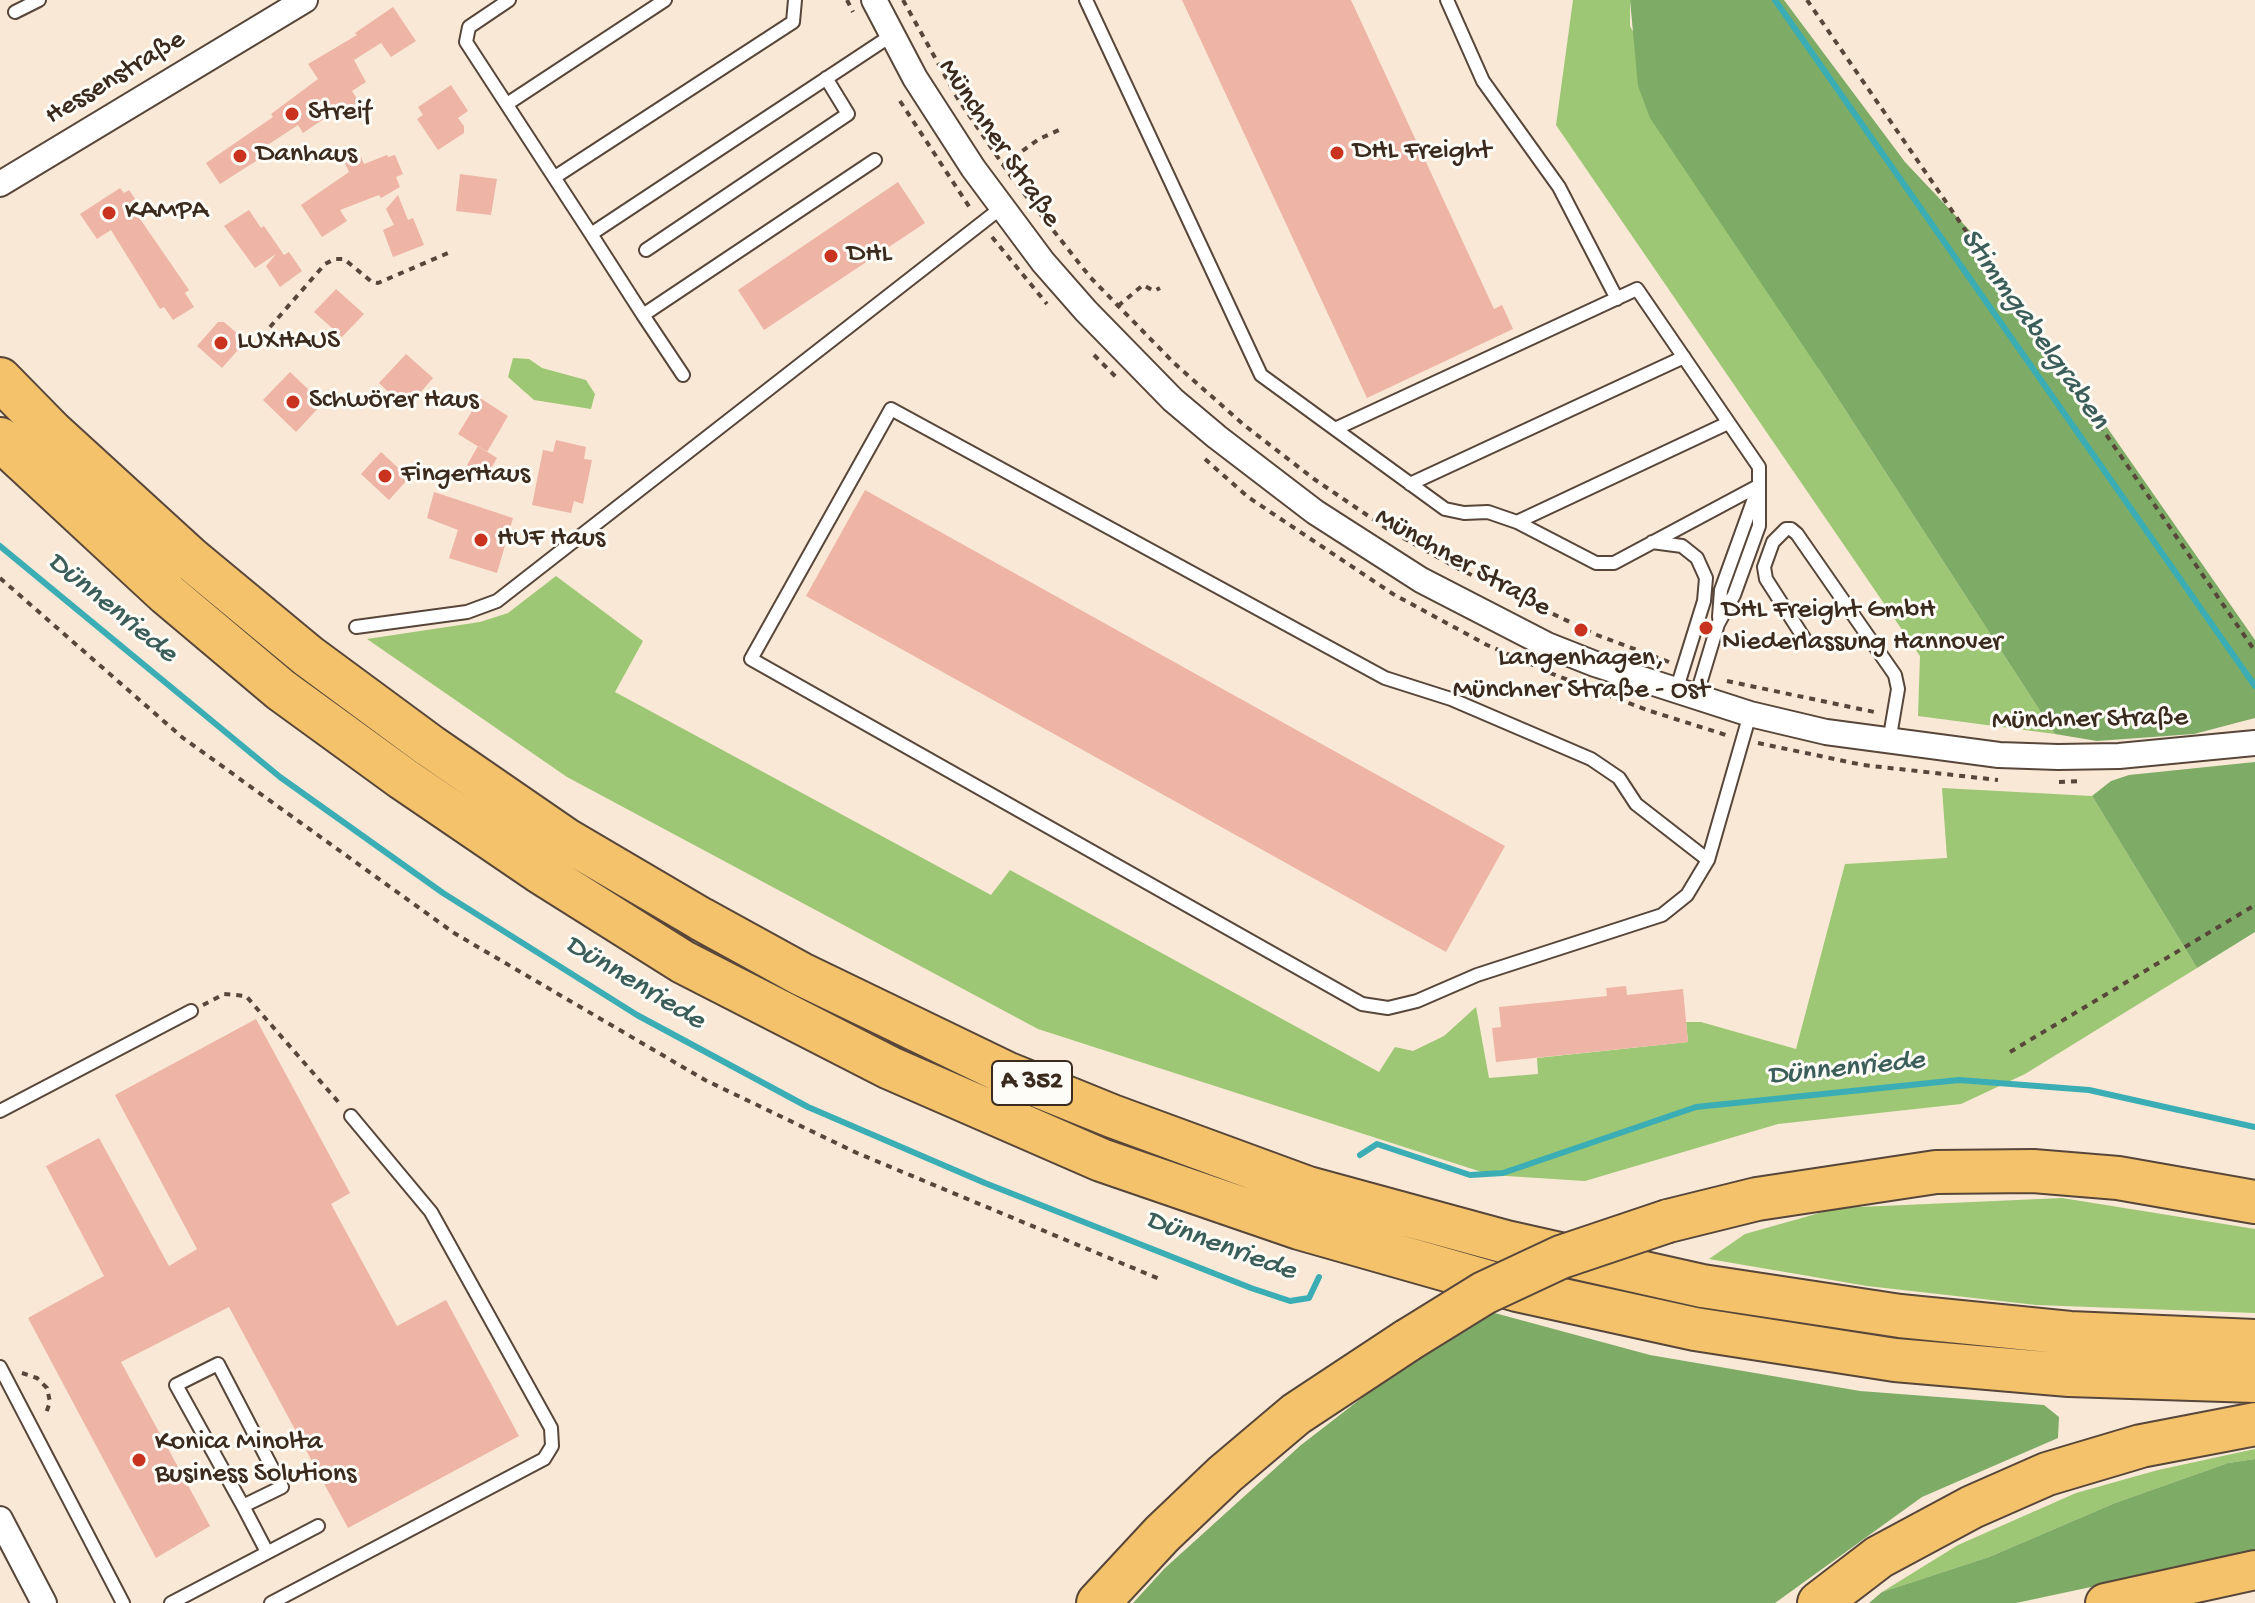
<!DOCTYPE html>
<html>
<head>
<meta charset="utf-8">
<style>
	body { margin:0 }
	canvas { display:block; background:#f8e8d5 }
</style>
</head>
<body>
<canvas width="2255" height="1603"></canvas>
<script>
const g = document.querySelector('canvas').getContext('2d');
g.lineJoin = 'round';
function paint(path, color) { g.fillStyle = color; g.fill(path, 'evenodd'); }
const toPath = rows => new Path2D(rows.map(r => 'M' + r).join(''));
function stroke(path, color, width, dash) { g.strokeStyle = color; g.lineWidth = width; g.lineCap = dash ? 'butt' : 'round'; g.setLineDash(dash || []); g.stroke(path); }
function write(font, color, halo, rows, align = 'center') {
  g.font = font + ' "Gochi Hand",sans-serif'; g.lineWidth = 6; g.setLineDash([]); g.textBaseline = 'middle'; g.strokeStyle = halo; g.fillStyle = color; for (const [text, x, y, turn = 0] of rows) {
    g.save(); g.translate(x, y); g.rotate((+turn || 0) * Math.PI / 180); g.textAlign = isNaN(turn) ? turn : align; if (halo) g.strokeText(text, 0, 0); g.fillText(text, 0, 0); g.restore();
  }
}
const green = toPath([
	[1573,0,1630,0,1630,26,1820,371,2055,734,1918,716,1920,656,1556,125],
	[513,358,529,359,542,368,586,380,595,394,591,409,534,400,508,377],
	[556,576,643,641,615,692,991,895,1010,870,1379,1072,1395,1047,1413,1051,1444,1036,1476,1007,1489,1078,1538,1074,1537,1058,1688,1042,1686,1022,1701,1022,1796,1049,1845,864,1947,858,1942,788,2092,796,2197,968,2025,1074,1961,1104,1778,1124,1585,1181,1491,1175,1038,1029,567,777,367,639,480,622,508,613],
	[2062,1198,2255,1229,2255,1313,2036,1305,1867,1286,1709,1259,1745,1234,1837,1208],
	[2255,1449,2255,1459,2228,1463,2115,1503,1989,1557,1882,1592,1958,1545,2076,1493,2158,1470]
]);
const forest = toPath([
	[1630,0,1784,0,1905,162,1971,232,2255,640,2255,718,2194,734,2097,741,2055,734,1820,371,1650,118,1638,86],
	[2255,762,2255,932,2197,968,2092,796,2111,781,2129,775],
	[1491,1312,1650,1355,1860,1391,2044,1405,2059,1417,2058,1438,1922,1497,1775,1603,1133,1603,1165,1568,1301,1445,1429,1346],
	[2255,1459,2255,1552,2016,1603,1869,1603,1882,1592,1989,1557,2115,1503,2228,1463]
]);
const stream = toPath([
	[1775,0,2255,686],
	[0,546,280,777,443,893,637,1015,808,1107,985,1183,1251,1288,1290,1301,1309,1298,1319,1277],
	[1360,1155,1377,1144,1470,1175,1503,1173,1696,1107,1959,1080,2089,1090,2255,1127]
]);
const building = toPath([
	[1182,0,1351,0,1494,309,1502,305,1513,329,1367,398],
	[393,7,416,41,391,57,381,43,354,60,366,82,352,91,359,102,342,112,340,108,303,133,298,125,260,150,264,156,220,184,206,163,273,117,271,114,318,79,308,64,357,35,355,33],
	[451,85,468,111,458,118,464,126,464,133,438,150,417,119,423,115,418,107],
	[387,155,388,157,395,155,403,174,396,177,400,187,381,198,379,195,340,210,347,221,322,237,301,205,349,172,345,163,361,157,364,164],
	[460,174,497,179,491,215,456,211],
	[898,182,925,223,764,330,738,290],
	[120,188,124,193,129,190,144,212,138,216,189,290,185,293,194,307,173,320,164,307,160,309,111,230,97,239,80,214],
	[398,195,408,220,413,218,424,245,393,257,383,230,394,225,386,209],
	[249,210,261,228,264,226,284,255,289,252,302,271,280,287,266,266,276,254,255,268,224,226],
	[336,289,364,314,342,337,314,312],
	[218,322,224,322,246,341,222,368,197,346],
	[406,354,433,378,406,409,379,383],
	[290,372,323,403,296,432,263,400],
	[480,398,508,416,487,452,458,434],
	[556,440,586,447,584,459,592,460,583,504,574,501,571,513,532,505,543,450,553,452],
	[478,446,497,458,486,477,467,465],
	[381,452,409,478,389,500,361,474],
	[865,490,1505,846,1446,952,806,596],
	[434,492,513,518,497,573,449,558,458,530,427,518],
	[1626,986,1627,995,1683,989,1688,1042,1496,1062,1492,1028,1501,1027,1499,1007,1607,996,1606,988],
	[256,1019,350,1193,331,1204,397,1326,446,1300,519,1436,348,1528,229,1307,121,1362,210,1526,156,1558,28,1318,104,1276,46,1166,99,1138,169,1266,197,1249,115,1095]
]);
const path = toPath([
	[847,0,853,12],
	[903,0,958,99,1012,178,1090,277,1174,363,1244,425,1314,479,1389,530,1459,569,1597,635,1669,662],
	[1807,0,2255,651],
	[900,101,972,211],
	[1003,165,1039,139,1059,130],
	[992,237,1047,304],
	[1118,306,1143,285,1154,291,1160,288],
	[270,327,325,264,335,259,344,259,372,282,378,283,448,253],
	[1094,355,1116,377],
	[1205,459,1248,497,1393,594,1487,645,1535,666],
	[0,578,183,738,454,933,705,1080,857,1153,1162,1280],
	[1550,673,1647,710,1726,735],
	[1727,681,1879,713],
	[1758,743,1863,765,1998,780],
	[2059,782,2082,781],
	[203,1005,224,994,246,996,341,1105],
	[2010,1052,2255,905],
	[22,1373,37,1378,47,1388,50,1402,45,1416]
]);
const service = toPath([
	[509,0,469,27,466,42,591,234,892,35],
	[1086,0,1261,375,1335,429],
	[1447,0,1483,81,1559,187,1617,299],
	[15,12,39,0],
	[507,104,665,0],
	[555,177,793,22,795,0],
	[591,234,643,315,875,160],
	[646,250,848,114,826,78],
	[643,315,683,375],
	[1410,484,1684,357],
	[1517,522,1728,423],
	[1652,542,1682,546,1697,558,1706,578,1704,601,1676,691],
	[1719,617,1721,590,1756,493],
	[356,627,467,612,497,601,1001,208],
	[1804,638,1766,579,1764,567,1773,542,1786,529,1791,529,1797,534,1895,675,1898,689,1889,742],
	[1696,697,1718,624,1734,595,1759,526,1759,467,1637,289,1335,429,1445,509,1464,513,1488,512,1517,522,1596,563,1614,563,1758,486],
	[1708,860,1687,895,1662,915,1477,975,1417,1001,1388,1008,1362,1004,751,659,891,409,1385,678,1451,699,1591,759,1619,778,1636,804,1708,860,1750,714],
	[0,1111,191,1011],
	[0,1367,123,1603],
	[243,1506,176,1385,218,1364,282,1487,243,1506,267,1552],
	[171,1603,318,1526],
	[271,1603,544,1459,552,1446,551,1428,431,1212,351,1116]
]);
const minor = toPath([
	[874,0,915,78,973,168,1043,262,1086,311,1173,400,1217,437,1315,512,1421,580,1547,645,1595,664,1750,714,1826,732,1999,755,2058,757,2119,756,2255,743],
	[0,184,305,0],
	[0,1519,44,1603]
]);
const trunk = toPath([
	[2105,1603,2255,1570]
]);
const motorway = toPath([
	[0,379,52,432,191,559,308,656,430,746,565,839,701,919,801,974,1006,1073,1112,1116,1308,1188,1506,1242,1702,1286,1900,1316,2070,1333,2255,1341],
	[0,439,167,594,281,690,402,778,540,872,683,962,890,1068,1101,1160,1299,1228,1517,1290,1695,1329,1895,1360,2069,1375,2255,1381],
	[1668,1221,1757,1199,1936,1172,2033,1171,2118,1178,2255,1202],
	[1098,1603,1162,1534,1225,1474,1296,1414,1408,1340],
	[1819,1603,1879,1557,1972,1507,2047,1474,2141,1446,2255,1424]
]);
const motorwayBridge = toPath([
	[1408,1340,1484,1293,1561,1257,1668,1221]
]);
const markers = [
	[292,114,8,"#c8321e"],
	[1337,153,8,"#c8321e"],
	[240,156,8,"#c8321e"],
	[109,213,8,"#c8321e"],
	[831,256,8,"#c8321e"],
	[221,343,8,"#c8321e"],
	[293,402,8,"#c8321e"],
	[385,476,8,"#c8321e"],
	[481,540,8,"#c8321e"],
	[1706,628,8,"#c8321e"],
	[1581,630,8,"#c8321e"],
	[139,1460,8,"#c8321e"]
];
const shields = [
	[1032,1083,80]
];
const shieldNames = [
	["A 352",1032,1083]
];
const streetNames = [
	["Hessenstraße",116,79,-31],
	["Münchner Straße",998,144,56],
	["Münchner Straße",1462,564,29],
	["Münchner Straße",2090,721,-1]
];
const poiNames = [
	["Streif",308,114],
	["DHL Freight",1353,153],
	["Danhaus",256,156],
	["KAMPA",125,213],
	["DHL",847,256],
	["LUXHAUS",237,343],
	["Schwörer Haus",309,402],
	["FingerHaus",401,476],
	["HUF Haus",497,540],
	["DHL Freight GmbH",1722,612],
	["Niederlassung Hannover",1722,644],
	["Langenhagen,",1581,660,"center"],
	["Münchner Straße - Ost",1581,692,"center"],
	["Konica Minolta",155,1444],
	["Business Solutions",155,1476]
];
const waterNames = [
	["Stimmgabelgraben",2033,330,55],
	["Dünnenriede",111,609,39],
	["Dünnenriede",634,984,31],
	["Dünnenriede",1846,1070,-6],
	["Dünnenriede",1220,1247,20]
];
paint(green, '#9dc774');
paint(forest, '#7eac66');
stroke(stream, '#3badb4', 6);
paint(building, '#eeb4a6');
stroke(service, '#574639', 16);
stroke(minor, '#574639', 28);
stroke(trunk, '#574639', 42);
stroke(motorway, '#574639', 46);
stroke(path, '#574639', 4, [6, 6]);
stroke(service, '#fff', 12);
stroke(minor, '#fff', 24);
stroke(trunk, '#f3c26a', 38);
stroke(motorway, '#f3c26a', 42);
stroke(motorwayBridge, '#574639', 46, []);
stroke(motorwayBridge, '#f3c26a', 42);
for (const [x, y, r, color] of markers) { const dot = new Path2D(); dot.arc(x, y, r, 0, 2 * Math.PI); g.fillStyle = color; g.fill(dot); stroke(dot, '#fdfcf7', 3); }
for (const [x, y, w] of shields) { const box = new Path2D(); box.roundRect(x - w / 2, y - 22, w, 44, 6); g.fillStyle = '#fdfcf7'; g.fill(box); stroke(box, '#3b2a1e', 2); }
write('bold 26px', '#3b2a1e', null, shieldNames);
write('28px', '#3b2a1e', '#fdfcf7', streetNames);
write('28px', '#3b2a1e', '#fdfcf7', poiNames, 'left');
write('italic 30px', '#3b5e5a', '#fdfcf7', waterNames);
</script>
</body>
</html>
